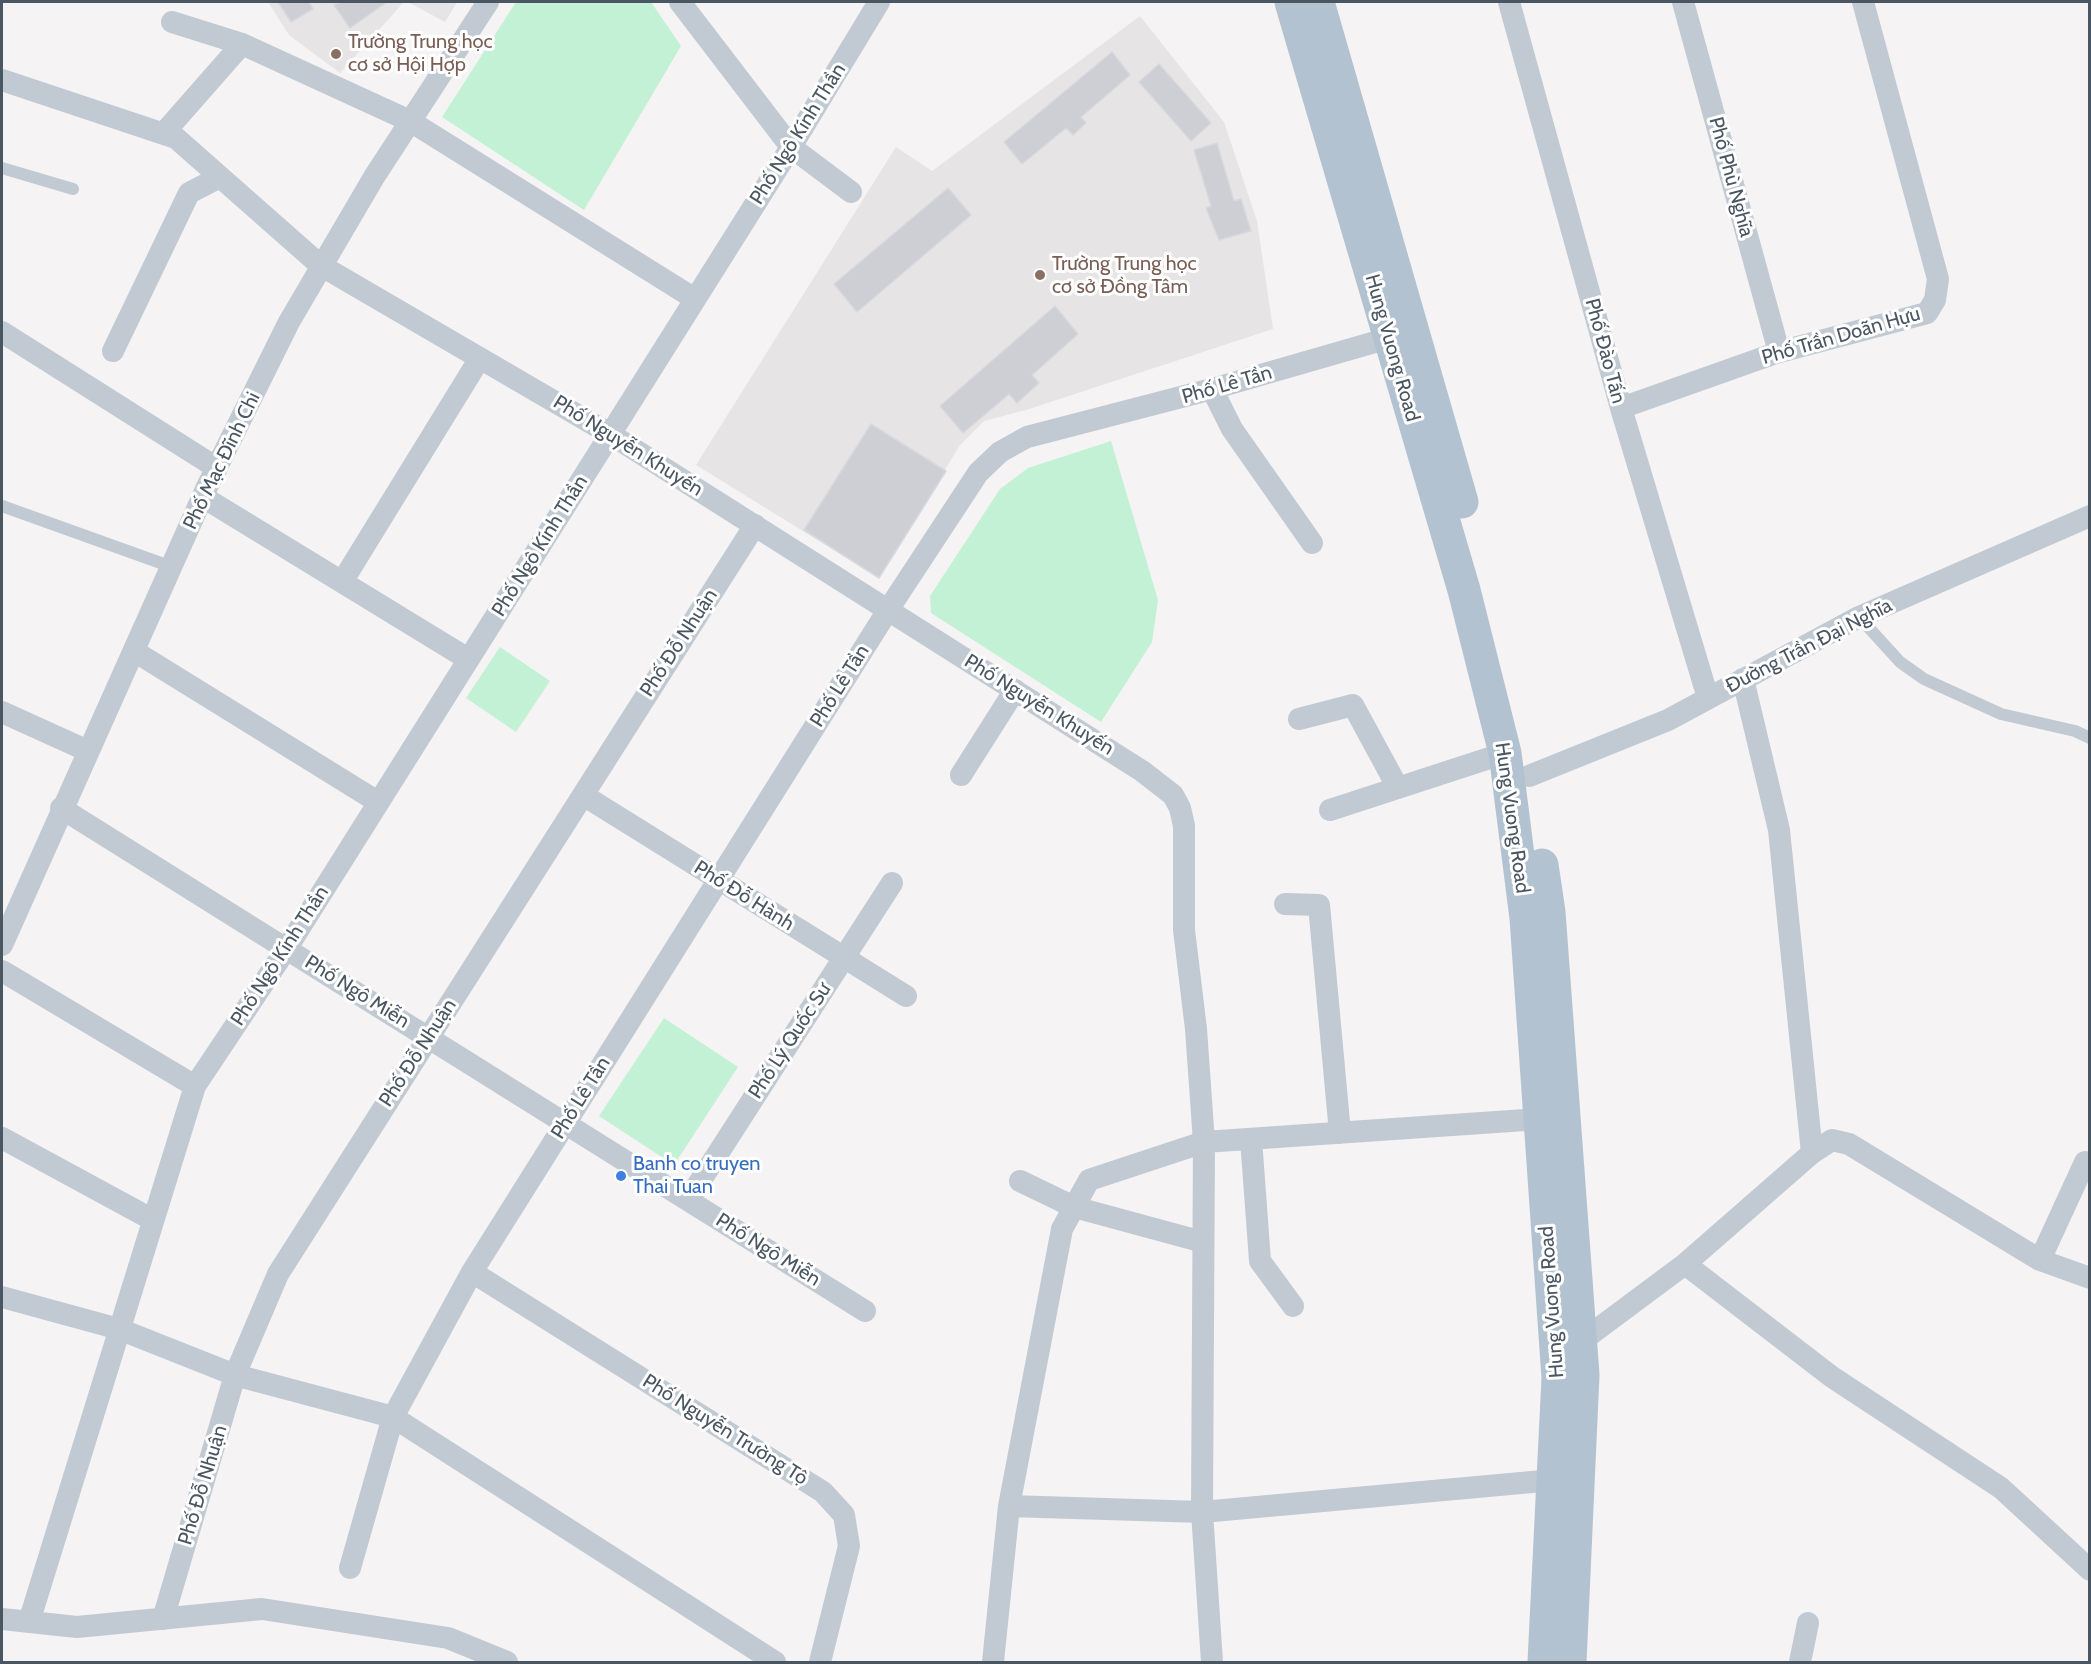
<!DOCTYPE html>
<html>
<head>
<meta charset="utf-8">
<style>
	body { margin:0 }
	#map { position:relative; width:2091px; height:1664px; overflow:hidden; background:#f5f3f3; font-family:Cabin,sans-serif }
	canvas { display:block }
	.frame { position:absolute; inset:0; border:3px solid #4a5661; pointer-events:none }
</style>
</head>
<body>
<div id="map">
<canvas width="2091" height="1664"></canvas>
<div class="frame"></div>
</div>
<script>
const g = document.querySelector('canvas').getContext('2d');
g.lineJoin = 'round';
function paint(path, color) { g.fillStyle = color; g.fill(path, 'evenodd'); }
const toPath = rows => new Path2D(rows.map(r => 'M' + r).join(''));
function stroke(path, color, width, dash) { g.strokeStyle = color; g.lineWidth = width; g.lineCap = dash ? 'butt' : 'round'; g.setLineDash(dash || []); g.stroke(path); }
function write(font, color, halo, rows, align = 'center') {
  g.font = font + ' Cabin,sans-serif'; g.lineWidth = 6; g.setLineDash([]); g.textBaseline = 'middle'; g.strokeStyle = halo; g.fillStyle = color; for (const [text, x, y, turn = 0] of rows) {
    g.save(); g.translate(x, y); g.rotate((+turn || 0) * Math.PI / 180); g.textAlign = isNaN(turn) ? turn : align; if (halo) g.strokeText(text, 0, 0); g.fillText(text, 0, 0); g.restore();
  }
}
const education = toPath([
	[268,2,404,2,340,73,289,35],
	[408,2,457,2,445,22],
	[1140,16,1224,122,1257,221,1273,329,1026,410,984,421,960,445,879,578,696,465,896,147,932,171]
]);
const green = toPath([
	[516,2,651,2,681,46,584,210,442,117],
	[1111,441,1158,600,1152,642,1101,722,931,613,930,596,1000,489,1028,468],
	[500,647,550,681,516,732,466,698],
	[664,1018,738,1067,674,1165,599,1116]
]);
const building = toPath([
	[278,2,309,2,313,9,291,22,278,2],
	[340,2,387,2,350,28,334,5,340,2],
	[1112,52,1130,75,1081,117,1086,123,1073,135,1066,128,1022,164,1004,142,1112,52],
	[1159,64,1211,123,1191,141,1139,82,1159,64],
	[1217,143,1234,201,1241,199,1251,231,1219,240,1206,208,1211,206,1194,150,1217,143],
	[948,188,971,215,857,312,834,284,948,188],
	[1055,306,1078,334,1032,375,1039,383,1017,403,1009,394,963,433,940,406,1055,306],
	[871,424,946,471,879,578,804,530,871,424]
]);
const lane = toPath([
	[2,168,73,189],
	[2,506,172,567],
	[1859,617,1900,662,1924,679,2001,714,2075,731,2090,738]
]);
const street = toPath([
	[680,2,791,147,851,192],
	[1509,2,1621,408,1708,698],
	[1683,2,1779,352],
	[172,22,242,44,410,121,695,299],
	[2,80,176,138,320,265,610,434,1142,771,1173,795,1180,808,1184,826,1184,930,1196,1029,1204,1142,1202,1512,1212,1662],
	[163,134,242,44],
	[2,332,217,468],
	[113,351,189,193,220,177],
	[1212,389,1232,429,1312,543],
	[1621,408,1779,352,1927,313,1935,300,1938,279,1863,2],
	[203,497,468,659],
	[342,582,480,358],
	[134,651,378,802],
	[1743,679,1779,830,1812,1153],
	[2,712,88,751],
	[1299,719,1353,705,1398,788],
	[961,775,1015,690],
	[1529,776,1668,720,1859,617,2090,516],
	[583,795,906,996],
	[61,808,865,1311],
	[1330,810,1505,753],
	[1285,904,1319,905,1340,1133],
	[2,945,206,489,289,322,374,177,488,2],
	[2,971,195,1086],
	[2,1138,153,1220],
	[1251,1139,1260,1261,1293,1306],
	[1020,1181,1074,1207,1203,1242],
	[688,1200,892,883],
	[2040,1260,2085,1162],
	[1685,1264,1812,1153,1832,1140,1849,1144,2040,1260,2090,1278],
	[472,1272,823,1492,844,1515,849,1546,820,1662],
	[2,1297,119,1329,235,1375,393,1417,775,1662],
	[1579,1343,1685,1264,1832,1377,2001,1488,2090,1570],
	[1009,1506,1202,1512,1554,1480],
	[350,1568,393,1417,472,1272,888,610,978,473,1000,452,1027,437,1212,389,1389,338],
	[2,1619,77,1627,262,1609,448,1638,507,1662],
	[163,1619,235,1375,278,1274,755,525],
	[29,1622,195,1086,287,948,791,147,879,2],
	[993,1662,1009,1506,1062,1229,1089,1180,1204,1142,1540,1119],
	[1800,1662,1808,1623]
]);
const primary = toPath([
	[1291,2,1464,590,1505,753,1526,918,1558,1378,1544,1662],
	[1318,2,1462,502],
	[1542,865,1549,912,1583,1375,1570,1662]
]);
const markers = [
	[336,54,6,"#8d6e63"],
	[1040,275,6,"#8d6e63"],
	[621,1176,6,"#3f7fe0"]
];
const educationNames = [
	["Trường Trung học",348,42],
	["cơ sở Hội Hợp",348,65],
	["Trường Trung học",1052,264],
	["cơ sở Đồng Tâm",1052,287]
];
const streetNames = [
	["Phố Ngô Kính Thần",798,134,-58],
	["Phố Phù Nghĩa",1731,177,75],
	["Phố Trần Doãn Hựu",1841,336,-16],
	["Hung Vuong Road",1392,348,74],
	["Phố Đào Tấn",1605,351,75],
	["Phố Lê Tần",1227,385,-16],
	["Phố Nguyễn Khuyến",628,446,32],
	["Phố Mạc Đĩnh Chi",222,461,-64],
	["Phố Ngô Kính Thần",540,546,-58],
	["Phố Đỗ Nhuận",679,643,-57],
	["Đường Trần Đại Nghĩa",1809,646,-27],
	["Phố Lê Tần",840,686,-58],
	["Phố Nguyễn Khuyến",1039,705,32],
	["Hung Vuong Road",1512,818,82],
	["Phố Đỗ Hành",744,896,32],
	["Phố Ngô Kính Thần",280,956,-57],
	["Phố Ngô Miễn",357,992,32],
	["Phố Lý Quốc Sư",790,1041,-57],
	["Phố Đỗ Nhuận",418,1053,-57],
	["Phố Lê Tần",581,1098,-58],
	["Phố Ngô Miễn",768,1250,32],
	["Hung Vuong Road",1552,1302,-94],
	["Phố Nguyễn Trường Tộ",725,1430,32],
	["Phố Đỗ Nhuận",203,1485,-73]
];
const shopNames = [
	["Banh co truyen",633,1164],
	["Thai Tuan",633,1187]
];
paint(education, '#e6e4e5');
paint(green, '#c3f1d5');
paint(building, '#cdcfd5');
stroke(building, '#d7d9de', 1.5);
stroke(lane, '#c1cad2', 12);
stroke(street, '#c1cad2', 22);
stroke(primary, '#b3c2d1', 33);
for (const [x, y, r, color] of markers) { const dot = new Path2D(); dot.arc(x, y, r, 0, 2 * Math.PI); g.fillStyle = color; g.fill(dot); stroke(dot, '#fff', 2); }
write('20px', '#785e54', '#fff', educationNames, 'left');
write('20px', '#4a5661', '#fff', streetNames);
write('20px', '#366cbe', '#fff', shopNames, 'left');
</script>
</body>
</html>
